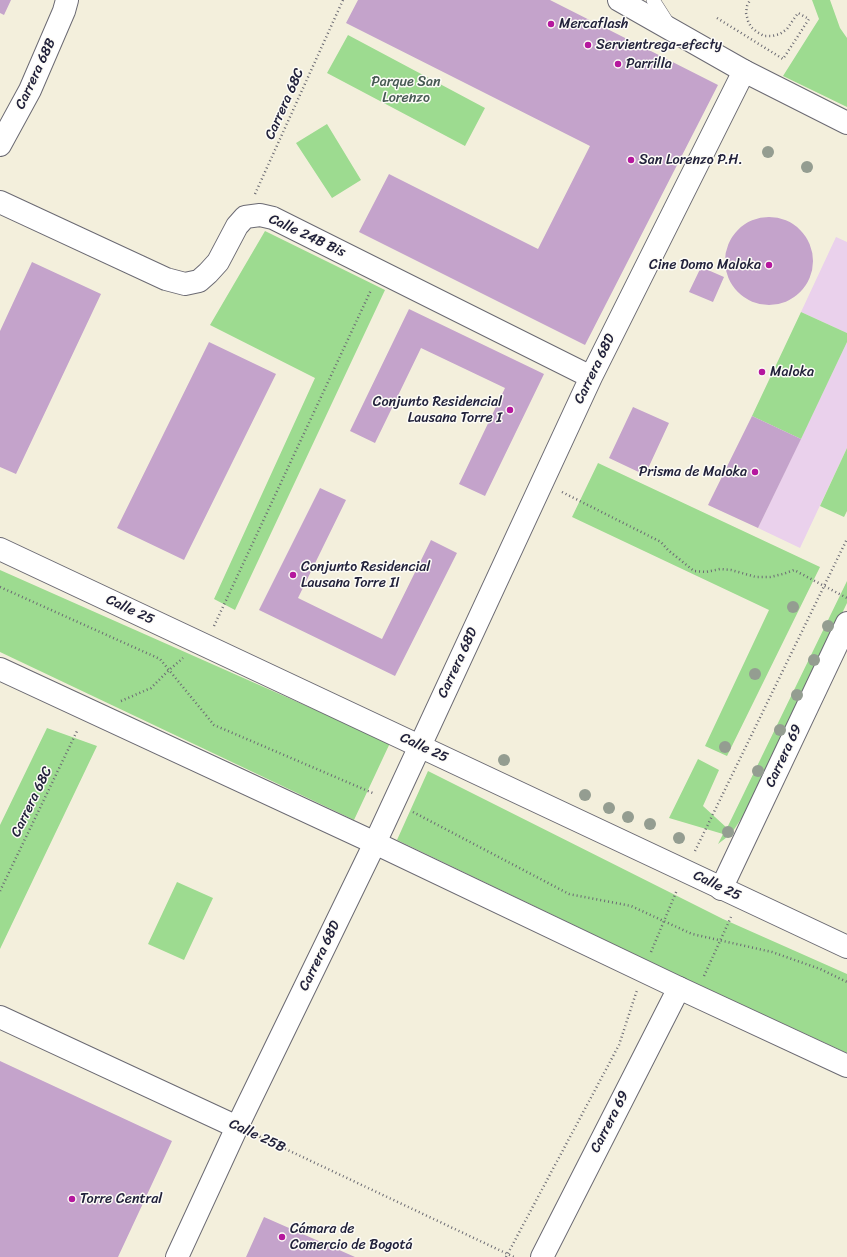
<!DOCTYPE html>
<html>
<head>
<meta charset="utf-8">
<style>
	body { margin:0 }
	canvas { display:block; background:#f3efdc }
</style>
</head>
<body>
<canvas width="847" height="1257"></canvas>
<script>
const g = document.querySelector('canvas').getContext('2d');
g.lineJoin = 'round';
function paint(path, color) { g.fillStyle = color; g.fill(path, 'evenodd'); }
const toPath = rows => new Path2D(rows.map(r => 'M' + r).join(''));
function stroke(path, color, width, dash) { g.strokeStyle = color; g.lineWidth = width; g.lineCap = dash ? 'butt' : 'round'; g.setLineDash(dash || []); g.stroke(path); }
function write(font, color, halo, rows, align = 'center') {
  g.font = font + ' Sriracha,sans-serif'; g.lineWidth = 3; g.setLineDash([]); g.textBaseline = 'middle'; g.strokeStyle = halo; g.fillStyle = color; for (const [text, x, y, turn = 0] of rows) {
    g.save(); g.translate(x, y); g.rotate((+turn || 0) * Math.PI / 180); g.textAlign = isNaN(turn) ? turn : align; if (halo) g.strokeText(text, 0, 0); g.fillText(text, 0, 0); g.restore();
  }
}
const built = toPath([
	[836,237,847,242,847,333,801,312],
	[847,342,847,448,800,548,758,528]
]);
const green = toPath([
	[812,0,830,0,840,28,847,38,847,107,783,76,819,19],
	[348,35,485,108,465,146,327,73],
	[327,124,361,180,332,198,296,143],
	[265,231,385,290,235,610,214,599,315,378,210,325],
	[801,312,847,333,847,342,801,439,752,416],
	[847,448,847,511,844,517,820,506],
	[598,463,820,567,727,756,705,746,769,610,572,517],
	[0,570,390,743,354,820,0,652],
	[847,581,847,603,747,810,731,834,718,844,723,834,669,818,698,759,719,770,703,806,727,828],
	[47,728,97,746,0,949,0,825],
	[428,771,723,919,847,974,847,1053,684,978,397,840],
	[177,882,213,898,184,960,148,944]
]);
const building = toPath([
	[0,0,11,0,4,15,0,13],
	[358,0,550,0,718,85,585,345,359,232,389,174,538,249,590,146,346,23],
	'725 261a44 44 0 1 1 88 0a44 44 0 1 1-88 0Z',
	[32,262,101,294,16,474,0,467,0,331],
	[701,267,724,277,713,302,689,292],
	[409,309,544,374,485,496,459,484,505,388,421,348,375,443,350,431],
	[209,342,276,374,184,560,117,528],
	[633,407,669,423,645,475,609,458],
	[752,416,801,439,758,528,708,505],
	[320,488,346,500,298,598,382,639,431,540,457,553,395,676,259,610],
	[0,1061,172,1141,118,1257,0,1257],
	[264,1217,355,1257,246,1257]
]);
const path = toPath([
	[717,18,783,59,809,19,798,13,787,29,780,34,772,36,764,36,757,32,751,27,748,21,746,13,747,6,750,0],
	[255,194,343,0],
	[562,492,661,542,668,550,694,571,706,572,720,569,731,570,756,577,770,577,783,574,794,570,847,598],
	[0,587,160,659,214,725,375,794],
	[214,626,371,290],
	[121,701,151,688,169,670,183,658],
	[413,812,569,894,631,906,692,934,772,952,820,969,847,982],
	[695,851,847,539],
	[0,891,78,729],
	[651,952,677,890],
	[704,976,731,917],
	[256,1135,514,1257],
	[506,1257,619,1045,637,990]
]);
const lane = toPath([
	[653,0,669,25]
]);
const street = toPath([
	[0,145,30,90,64,11,67,0],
	[0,202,166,279,185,284,199,281,208,273,218,262,237,226,245,217,260,215,273,218,591,377],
	[721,889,847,623],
	[0,1017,237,1127],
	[177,1257,237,1127,375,843,591,377,744,71],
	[542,1257,679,988]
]);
const secondary = toPath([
	[619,0,744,71,847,123],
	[0,549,847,947],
	[0,669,375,843,679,988,847,1066]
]);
const trees = [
	[768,152],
	[807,167],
	[793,607],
	[828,626],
	[814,660],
	[755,674],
	[797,695],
	[780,730],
	[725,747],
	[504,760],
	[758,771],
	[585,795],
	[609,808],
	[628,817],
	[650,824],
	[728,832],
	[679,838]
];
const markers = [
	[551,24,4,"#b5179e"],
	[588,45,4,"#b5179e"],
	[618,64,4,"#b5179e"],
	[631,160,4,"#b5179e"],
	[769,265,4,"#b5179e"],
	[762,372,4,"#b5179e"],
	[510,410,4,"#b5179e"],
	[755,472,4,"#b5179e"],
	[293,575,4,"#b5179e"],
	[72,1199,4,"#b5179e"],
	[282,1237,4,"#b5179e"]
];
const poiNames = [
	["Mercaflash",559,24],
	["Servientrega-efecty",596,45],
	["Parrilla",626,64],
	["San Lorenzo P.H.",639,160],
	["Cine Domo Maloka",761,265,"right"],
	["Maloka",770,372],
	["Conjunto Residencial",502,402,"right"],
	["Lausana Torre I",502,418,"right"],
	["Prisma de Maloka",747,472,"right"],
	["Conjunto Residencial",301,567],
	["Lausana Torre II",301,583],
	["Torre Central",80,1199],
	["Cámara de",290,1229],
	["Comercio de Bogotá",290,1245]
];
const streetNames = [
	["Carrera 68B",36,74,-65],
	["Carrera 68C",285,104,-66],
	["Calle 24B Bis",307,236,25],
	["Carrera 68D",595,369,-64],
	["Calle 25",130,610,25],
	["Carrera 68D",458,663,-65],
	["Calle 25",424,748,25],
	["Carrera 69",784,756,-65],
	["Carrera 68C",32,802,-64],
	["Calle 25",717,886,26],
	["Carrera 68D",320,956,-64],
	["Carrera 69",610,1122,-63],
	["Calle 25B",257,1136,25]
];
const parkNames = [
	["Parque San",406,82],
	["Lorenzo",406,98]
];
paint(built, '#ead1ec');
paint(green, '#9ddb90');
paint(building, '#c4a3cb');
stroke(lane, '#6b6a73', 14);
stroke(street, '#6b6a73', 24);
stroke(secondary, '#6b6a73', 24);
stroke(path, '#6b6a73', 2.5, [1, 3]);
stroke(lane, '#fff', 13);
stroke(street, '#fff', 22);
stroke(secondary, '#fff', 22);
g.fillStyle = '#949d91';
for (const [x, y] of trees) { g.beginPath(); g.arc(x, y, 6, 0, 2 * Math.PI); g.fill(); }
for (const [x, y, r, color] of markers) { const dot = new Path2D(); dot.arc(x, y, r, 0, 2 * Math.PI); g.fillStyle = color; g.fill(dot); stroke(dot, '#fdfcf7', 1.5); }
write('14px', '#22223b', '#fdfcf7', poiNames, 'left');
write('14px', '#22223b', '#fdfcf7', streetNames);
write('14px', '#475a54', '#fdfcf7', parkNames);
</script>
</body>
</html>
